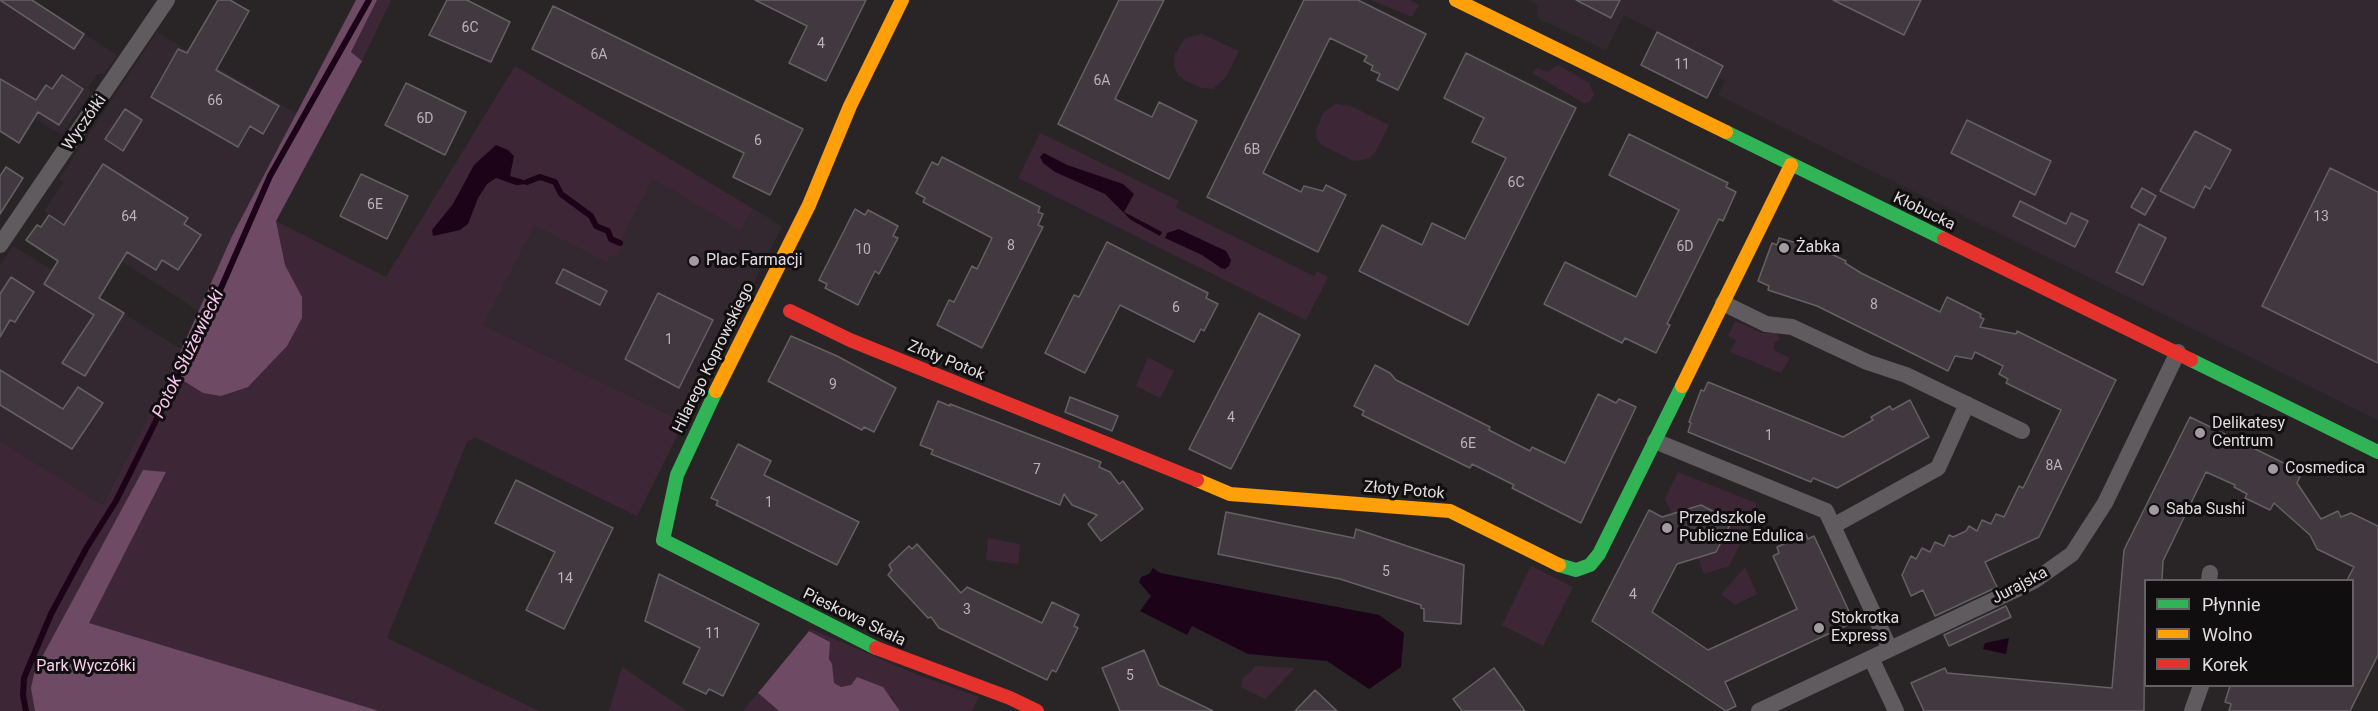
<!DOCTYPE html>
<html>
<head>
<meta charset="utf-8">
<style>
	body { margin:0 }
	#map { position:relative; width:2378px; height:711px; overflow:hidden; background:#292527; font-family:Roboto,sans-serif }
	canvas { display:block }
	.legend { position:absolute; left:2144px; top:579px; width:210px; height:108px; box-sizing:border-box; background:#110e10; border:2px solid #646063; margin:0; padding:8px 10px; list-style:none; font-size:18px; color:#e0dcdf }
	.legend li { display:flex; align-items:center; gap:12px; height:30px }
	.legend b { width:30px; border:2px solid #646063 }
</style>
</head>
<body>
<div id="map">
<canvas width="2378" height="711"></canvas>
<ul class="legend">
<li><b style="height:8px;background:#30b455"></b>Płynnie</li>
<li><b style="height:8px;background:#ff9f0a"></b>Wolno</li>
<li><b style="height:8px;background:#e5322d"></b>Korek</li>
</ul>
</div>
<script>
const g = document.querySelector('canvas').getContext('2d');
g.lineJoin = 'round';
function paint(path, color) { g.fillStyle = color; g.fill(path, 'evenodd'); }
const toPath = rows => new Path2D(rows.map(r => 'M' + r).join(''));
function stroke(path, color, width, dash) { g.strokeStyle = color; g.lineWidth = width; g.lineCap = dash ? 'butt' : 'round'; g.setLineDash(dash || []); g.stroke(path); }
function write(font, color, halo, rows, align = 'center') {
  g.font = font + ' Roboto,sans-serif'; g.lineWidth = 6; g.setLineDash([]); g.textBaseline = 'middle'; g.strokeStyle = halo; g.fillStyle = color; for (const [text, x, y, turn = 0] of rows) {
    g.save(); g.translate(x, y); g.rotate((+turn || 0) * Math.PI / 180); g.textAlign = isNaN(turn) ? turn : align; if (halo) g.strokeText(text, 0, 0); g.fillText(text, 0, 0); g.restore();
  }
}
const built = toPath([
	[0,0,32,0,117,55,104,74,97,74,88,88,91,93,62,135,0,98],
	[1528,0,2378,0,2378,420,1718,95,1725,81,1717,77,1723,65,1624,15,1606,50,1537,18,1538,5],
	[157,32,297,114,232,236,200,312,44,211,64,182,59,179],
	[515,66,782,226,684,422,483,325],
	[13,246,183,350,103,505,0,441,0,266]
]);
const green = toPath([
	[377,0,391,0,362,61,351,52],
	[1371,0,1410,0,1419,5,1412,17],
	[1202,34,1239,51,1226,77,1213,89,1202,88,1186,81,1178,75,1174,65,1175,54,1185,38],
	[1558,65,1589,83,1594,95,1590,102,1584,103,1532,73,1538,68,1547,72],
	[515,66,753,209,740,230,653,178,620,241,624,243,616,257,610,255,607,262,534,225,483,325,684,422,637,516,475,437,467,442,387,638,539,711,0,711,0,441,103,505,171,373,203,393,302,297,285,265,276,221,386,277],
	[1336,104,1351,106,1389,125,1374,154,1368,159,1354,161,1322,145,1317,139,1316,131,1323,113],
	[1040,133,1179,201,1176,208,1314,276,1317,271,1328,277,1306,320,1018,178],
	[1735,321,1762,333,1777,333,1779,340,1774,342,1774,350,1790,358,1781,373,1730,352,1736,340,1728,336],
	[1148,357,1174,371,1160,398,1136,386],
	[1678,472,1756,503,1756,513,1729,566,1704,574,1698,557,1716,552,1732,521,1701,505,1672,514,1665,499],
	[988,538,1020,544,1018,564,986,560],
	[1531,566,1573,587,1543,646,1502,625],
	[1745,567,1757,594,1735,605,1721,594],
	[811,629,918,675,979,697,972,711,900,711,892,697,857,677,851,685,841,687,834,683,829,659,830,642,809,631],
	[1254,666,1295,668,1265,699,1241,687,1243,677,1252,671],
	[622,667,687,711,609,711],
	[758,693,779,711,743,711]
]);
const forest = toPath([
	[356,0,377,0,351,52,362,61,276,221,285,265,302,297,302,318,287,346,248,387,221,396,203,393,171,373,232,236],
	[143,470,166,472,89,623,379,711,35,711,31,688,35,670],
	[809,631,830,642,829,659,832,664,834,683,841,687,851,685,857,677,883,687,900,711,779,711,758,693]
]);
const water = toPath([
	[496,145,508,150,514,156,510,176,527,181,527,184,516,185,496,178,487,184,478,198,468,224,460,230,433,236,432,230,453,204,474,165],
	[1044,153,1067,165,1123,184,1134,194,1124,212,1162,232,1160,236,1131,220,1105,194,1055,172,1043,163,1040,157],
	[1179,229,1226,251,1231,260,1229,266,1225,269,1221,268,1202,255,1165,238,1167,233],
	[1153,568,1160,573,1379,615,1404,633,1401,667,1369,689,1327,661,1248,654,1192,626,1187,635,1140,611,1151,596,1139,582,1141,577,1149,574],
	[2009,638,2006,654,1983,649,1985,643]
]);
const stream = toPath([
	[527,182,540,177,555,182,561,194,591,216,596,226,608,231,611,239,620,243],
	[26,711,23,695,24,678,51,614,87,547,116,501,214,304,270,176,369,0]
]);
const building = toPath([
	[0,0,32,0,84,34,74,49,0,0],
	[218,0,230,0,249,11,216,70,279,106,263,134,250,126,238,147,151,97,178,49,187,53,218,0],
	[447,0,467,0,510,22,491,62,429,35,447,0],
	[755,0,866,0,826,81,789,63,807,26,755,0],
	[1119,0,1164,0,1115,99,1152,117,1159,102,1197,121,1169,179,1058,124,1119,0],
	[1304,0,1358,0,1426,34,1398,90,1377,80,1380,74,1371,70,1373,66,1364,61,1367,56,1330,38,1263,173,1301,192,1304,186,1323,191,1326,185,1346,195,1318,252,1207,197,1304,0],
	[1576,0,1620,0,1611,18,1576,0],
	[1833,0,1921,0,1904,35,1833,0],
	[553,6,803,129,770,195,733,177,744,153,532,49,553,6],
	[1657,32,1723,66,1707,98,1641,65,1657,32],
	[1466,53,1576,108,1468,325,1359,271,1382,225,1422,245,1432,223,1465,239,1489,192,1506,158,1472,142,1484,118,1444,98,1466,53],
	[62,75,83,89,59,125,38,112,19,143,0,131,0,79,36,100,46,85,52,89,62,75],
	[406,83,466,112,445,155,385,125,406,83],
	[125,109,142,120,123,151,105,139,125,109],
	[1967,120,2051,161,2035,195,1951,153,1967,120],
	[2195,131,2231,150,2210,189,2205,186,2194,208,2160,191,2195,131],
	[1629,134,1728,183,1726,187,1736,192,1723,221,1719,219,1667,324,1670,325,1656,353,1625,338,1622,343,1544,304,1565,262,1636,297,1679,210,1609,175,1629,134],
	[942,157,1040,207,1038,212,1043,214,1038,225,1043,227,982,348,937,325,949,300,954,302,972,266,977,269,992,238,923,202,925,198,916,193,932,162,938,165,942,157],
	[103,164,188,218,184,224,201,235,178,270,162,260,156,270,127,252,99,298,124,313,85,376,62,363,94,315,44,284,58,261,26,240,37,225,41,227,49,215,64,225,103,164],
	[6,167,23,178,0,214,0,176,6,167],
	[2330,168,2378,192,2378,363,2262,306,2330,168],
	[361,174,408,196,387,239,340,216,361,174],
	[2142,188,2156,196,2145,215,2131,207,2142,188],
	[2020,201,2066,224,2071,213,2088,221,2075,247,2013,216,2020,201],
	[855,209,865,215,868,210,898,226,893,236,898,238,879,274,875,271,858,305,825,288,827,284,819,280,855,209],
	[2139,224,2166,238,2143,285,2116,272,2139,224],
	[1779,238,1825,251,1846,261,1845,263,1861,273,1940,312,1947,297,1981,314,1980,317,1984,319,1980,327,2016,334,2017,331,2116,380,2039,537,1985,562,1997,587,1935,616,1923,590,1911,596,1902,575,1911,556,1916,559,1922,548,1930,552,1935,542,1944,546,1949,535,1953,537,1966,531,1969,526,1977,531,1982,520,1991,524,1996,514,2004,517,2019,486,2023,488,2061,410,2006,383,2008,379,1999,374,2003,366,1975,352,1972,359,1955,356,1948,371,1817,306,1768,290,1769,286,1758,281,1772,243,1777,245,1779,238],
	[1107,242,1208,293,1206,298,1218,304,1204,331,1201,329,1194,342,1120,305,1085,373,1045,353,1074,295,1079,297,1107,242],
	[563,269,607,291,600,305,556,283,563,269],
	[11,277,34,292,15,322,10,320,0,337,0,294,11,277],
	[658,293,713,320,679,388,625,359,658,293],
	[1259,313,1300,335,1231,469,1189,449,1259,313],
	[791,336,837,356,896,388,874,432,864,427,862,430,768,381,791,336],
	[1375,365,1390,373,1396,380,1490,427,1489,430,1530,451,1532,447,1565,463,1598,394,1616,403,1619,399,1636,407,1581,523,1512,488,1514,485,1472,464,1470,468,1362,415,1364,411,1354,406,1375,365],
	[0,370,63,409,78,387,103,403,72,449,0,405,0,370],
	[1708,382,1843,437,1873,420,1871,417,1890,406,1892,410,1910,400,1929,437,1837,488,1813,478,1811,482,1688,432,1691,423,1689,422,1701,390,1704,391,1708,382],
	[1070,397,1118,416,1112,431,1065,412,1070,397],
	[938,401,950,406,950,404,1101,462,1099,467,1110,472,1119,484,1123,481,1143,509,1101,541,1088,524,1097,515,1072,505,1064,494,1060,505,931,454,933,450,920,445,938,401],
	[2190,417,2302,472,2297,483,2321,519,2338,511,2341,517,2351,513,2378,526,2378,655,2350,711,2229,711,2231,704,2225,702,2230,686,2352,686,2352,580,2347,580,2354,567,2317,549,2310,535,2274,503,2270,510,2245,498,2247,494,2234,487,2235,485,2206,472,2163,561,2162,580,2145,580,2144,711,1924,711,1911,683,1945,668,1947,673,2112,688,2124,550,2190,417],
	[738,444,771,461,764,475,859,522,837,565,716,505,718,501,711,498,738,444],
	[516,480,613,528,564,629,526,610,555,552,495,523,516,480],
	[1701,505,1732,521,1716,552,1677,564,1652,612,1708,650,1797,609,1773,556,1779,553,1777,547,1806,534,1808,539,1814,536,1854,622,1725,682,1736,706,1726,711,1592,621,1649,510,1662,517,1701,505],
	[1226,512,1354,538,1356,529,1464,565,1461,624,1424,621,1424,609,1421,608,1421,605,1340,579,1218,554,1226,512],
	[917,544,961,593,967,587,1042,623,1052,602,1079,615,1074,626,1078,628,1056,672,1052,670,1047,680,939,628,931,617,928,618,888,575,892,570,889,565,909,546,912,549,917,544],
	[659,574,759,624,723,696,709,689,706,694,683,683,700,648,645,621,659,574],
	[2006,606,2011,617,1949,646,1944,635,2006,606],
	[1144,650,1159,685,1213,711,1120,711,1102,668,1144,650],
	[1494,668,1525,711,1462,711,1453,699,1494,668],
	[1315,690,1337,711,1295,711,1315,690]
]);
const street = toPath([
	[0,245,167,0],
	[1723,303,1766,324,1792,327,1867,362,1906,375,2022,431],
	[1655,441,1826,511,1890,649],
	[1833,526,1938,468,1967,404],
	[2209,580,2210,573],
	[1871,658,1896,711],
	[1759,711,2034,581,2072,554,2105,503,2178,352],
	[2192,711,2201,686]
]);
const fast = toPath([
	[1726,132,1944,239],
	[2191,360,2378,452],
	[716,391,677,475,663,540,876,648],
	[1559,565,1576,570,1590,565,1599,554,1682,386]
]);
const slow = toPath([
	[1456,0,1726,132],
	[1682,386,1791,165],
	[716,391,809,205,850,106,902,0],
	[1197,480,1230,494,1450,511,1559,565]
]);
const jam = toPath([
	[1944,239,2191,360],
	[790,311,850,340,1197,480],
	[876,648,1010,698,1037,711]
]);
const markers = [
	[1784,248,6,"#a09c9f"],
	[694,261,6,"#a09c9f"],
	[2200,433,6,"#a09c9f"],
	[2273,469,6,"#a09c9f"],
	[2154,510,6,"#a09c9f"],
	[1667,528,6,"#a09c9f"],
	[1819,628,6,"#a09c9f"]
];
const numberNames = [
	["6C",470,28],
	["4",821,44],
	["6A",599,55],
	["11",1682,65],
	["6A",1102,81],
	["66",215,101],
	["6D",425,119],
	["6",758,141],
	["6B",1252,150],
	["6C",1516,183],
	["6E",375,205],
	["64",129,217],
	["13",2321,217],
	["8",1011,246],
	["6D",1685,247],
	["10",863,250],
	["8",1874,305],
	["6",1176,308],
	["1",669,340],
	["9",833,385],
	["4",1231,418],
	["1",1769,436],
	["6E",1468,444],
	["8A",2054,466],
	["7",1037,470],
	["1",769,503],
	["5",1386,572],
	["14",565,579],
	["4",1633,595],
	["3",967,610],
	["11",713,634],
	["5",1130,676]
];
const streetNames = [
	["Wyczółki",85,123,-55],
	["Kłobucka",1924,212,26],
	["Hilarego Koprowskiego",714,358,-64],
	["Złoty Potok",946,361,22],
	["Złoty Potok",1404,491,5],
	["Jurajska",2020,586,-28],
	["Pieskowa Skała",854,618,26]
];
const poiNames = [
	["Żabka",1796,248],
	["Plac Farmacji",706,261],
	["Delikatesy",2212,424],
	["Centrum",2212,442],
	["Cosmedica",2285,469],
	["Saba Sushi",2166,510],
	["Przedszkole",1679,519],
	["Publiczne Edulica",1679,537],
	["Stokrotka",1831,619],
	["Express",1831,637]
];
const parkNames = [
	["Park Wyczółki",86,667]
];
const waterNames = [
	["Potok Służewiecki",189,354,-64]
];
paint(built, '#332830');
paint(green, '#3d2737');
paint(forest, '#6e4a65');
paint(water, '#1c0318');
stroke(stream, '#1c0318', 6);
paint(building, '#423940');
stroke(building, '#646163', 1.5);
stroke(street, '#605b5e', 16);
stroke(fast, '#30b455', 14);
stroke(slow, '#ff9f0a', 14);
stroke(jam, '#e5322d', 14);
for (const [x, y, r, color] of markers) { const dot = new Path2D(); dot.arc(x, y, r, 0, 2 * Math.PI); g.fillStyle = color; g.fill(dot); stroke(dot, '#110e10', 2); }
write('14px', '#b8b3b7', null, numberNames);
write('16px', '#e0dcdf', '#110e10', streetNames);
write('16px', '#e0dcdf', '#110e10', poiNames, 'left');
write('16px', '#f8cfed', '#110e10', parkNames);
write('italic 18px', '#f9c4ec', '#110e10', waterNames);
</script>
</body>
</html>
